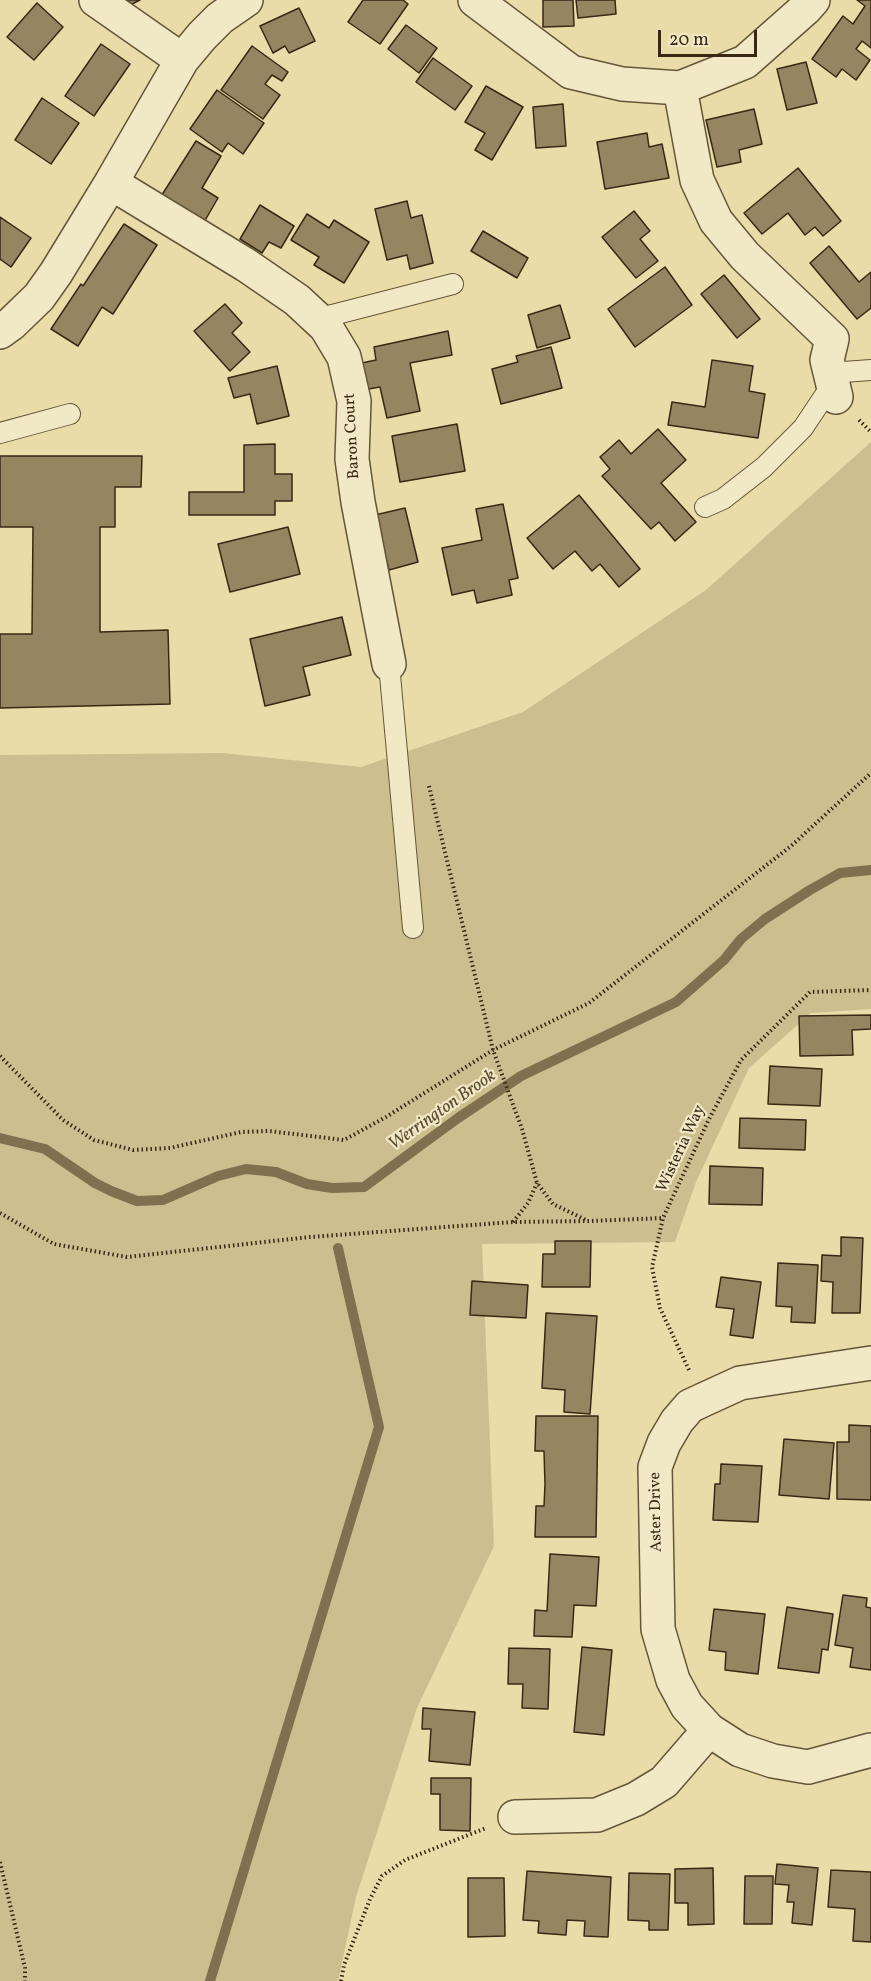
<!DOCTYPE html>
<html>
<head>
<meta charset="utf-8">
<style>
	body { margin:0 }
	#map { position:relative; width:871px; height:1981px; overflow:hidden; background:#eadca8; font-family:Vollkorn,serif }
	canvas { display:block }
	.scale { position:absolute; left:658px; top:30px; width:99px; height:27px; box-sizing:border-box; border:3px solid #392914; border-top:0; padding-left:8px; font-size:18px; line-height:21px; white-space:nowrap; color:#392914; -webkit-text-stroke:4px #f1e8c6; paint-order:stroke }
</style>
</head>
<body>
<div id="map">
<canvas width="871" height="1981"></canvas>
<div class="scale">20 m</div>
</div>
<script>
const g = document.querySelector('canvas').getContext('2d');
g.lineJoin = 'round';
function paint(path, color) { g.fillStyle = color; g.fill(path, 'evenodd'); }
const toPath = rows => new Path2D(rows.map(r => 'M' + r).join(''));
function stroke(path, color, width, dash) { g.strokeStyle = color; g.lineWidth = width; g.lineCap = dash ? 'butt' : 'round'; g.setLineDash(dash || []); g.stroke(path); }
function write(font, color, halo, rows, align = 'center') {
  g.font = font + ' Vollkorn,serif'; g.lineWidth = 4.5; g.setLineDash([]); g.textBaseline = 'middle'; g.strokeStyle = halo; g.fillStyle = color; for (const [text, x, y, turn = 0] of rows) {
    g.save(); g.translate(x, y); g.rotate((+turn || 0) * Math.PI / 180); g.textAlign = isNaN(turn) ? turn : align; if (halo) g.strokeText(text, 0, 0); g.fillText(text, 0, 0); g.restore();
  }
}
const green = toPath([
	[871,442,871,1009,811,1013,749,1068,696,1182,675,1242,482,1244,494,1546,417,1708,356,1897,338,1981,0,1981,0,755,222,753,361,767,523,712,706,590]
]);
const stream = toPath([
	[0,1138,45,1149,95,1183,111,1191,137,1201,163,1200,218,1176,246,1169,276,1172,307,1184,332,1188,364,1187,458,1118,521,1076,676,1002,724,960,741,939,765,919,810,890,840,873,871,870],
	[210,1981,379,1427,338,1248]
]);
const building = toPath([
	[123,0,140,0,126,7,123,0],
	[363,0,403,0,408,4,380,44,348,22,363,0],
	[543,0,573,0,574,26,543,27,543,0],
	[576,0,615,0,616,14,578,18,576,0],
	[857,0,871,0,871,48,862,41,856,49,870,60,856,80,842,69,836,77,812,59,843,16,853,24,865,6,857,0],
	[37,3,63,27,34,60,7,37,37,3],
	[299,8,315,41,289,53,285,46,273,53,260,26,299,8],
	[406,25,437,48,419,73,388,49,406,25],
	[101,44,130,64,94,116,65,96,101,44],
	[252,46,288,72,282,81,272,75,265,84,280,95,263,119,221,90,252,46],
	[433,58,472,86,455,110,416,82,433,58],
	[806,62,817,103,787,110,777,69,806,62],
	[486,86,523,107,492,160,475,150,485,133,465,122,486,86],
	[217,90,264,123,243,154,228,143,222,152,190,129,217,90],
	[42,98,79,123,51,164,15,140,42,98],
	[563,104,566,146,536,148,533,107,563,104],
	[754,109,762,144,739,150,741,162,717,167,706,120,754,109],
	[647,133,649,147,662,144,669,178,605,189,597,142,647,133],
	[196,141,221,156,202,188,218,198,203,224,160,198,196,141],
	[798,168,841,221,823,236,815,227,805,235,788,213,762,234,744,213,798,168],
	[407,201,411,218,422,215,433,263,410,269,407,255,387,260,375,209,407,201],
	[260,205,294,226,281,248,269,242,262,253,240,239,260,205],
	[634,211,650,231,640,239,658,261,636,278,602,237,634,211],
	[307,214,329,228,334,220,369,242,344,283,314,265,319,257,291,240,307,214],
	[0,217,31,238,11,267,0,259,0,217],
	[124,224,157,245,113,314,102,307,78,346,51,329,81,284,83,286,124,224],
	[483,231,528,258,517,278,471,251,483,231],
	[829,246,859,282,871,272,871,308,857,319,810,263,829,246],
	[665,267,692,305,635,347,608,309,665,267],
	[724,275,760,319,737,338,701,294,724,275],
	[225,304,242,323,232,333,250,352,230,371,194,331,225,304],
	[560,305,570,338,537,348,528,315,560,305],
	[448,331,452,355,410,363,420,411,387,418,380,387,363,390,357,364,376,360,374,347,448,331],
	[551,347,562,388,501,404,492,369,518,362,516,356,551,347],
	[712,360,753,366,749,391,765,394,758,438,668,425,672,402,705,407,712,360],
	[277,366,289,416,257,424,250,394,234,398,228,378,277,366],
	[457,424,465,471,400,482,392,436,457,424],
	[658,429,686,460,661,483,696,522,675,541,659,522,651,529,602,476,610,469,600,457,619,440,631,454,658,429],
	[275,444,275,474,292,474,292,501,275,501,275,515,189,515,189,492,244,492,244,445,275,444],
	[0,456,142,456,141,487,115,487,115,527,100,527,100,632,168,630,170,704,0,708,0,634,32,634,33,527,0,527,0,456],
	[579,495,640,569,619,587,600,564,592,571,575,551,553,569,527,538,579,495],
	[503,504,518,578,509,580,512,595,477,603,474,590,452,595,442,548,482,540,476,509,503,504],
	[405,508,418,562,389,570,375,515,405,508],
	[288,527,300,574,230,592,218,544,288,527],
	[342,617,351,655,303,667,310,695,265,706,250,639,342,617],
	[871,1015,871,1029,852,1030,853,1055,800,1056,799,1016,871,1015],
	[770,1066,822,1069,820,1106,768,1104,770,1066],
	[740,1118,806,1120,805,1150,739,1148,740,1118],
	[710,1166,763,1168,762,1205,709,1204,710,1166],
	[841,1237,863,1238,860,1313,832,1313,833,1282,821,1281,822,1255,841,1256,841,1237],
	[555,1241,591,1241,590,1287,542,1287,543,1254,555,1254,555,1241],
	[778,1263,818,1265,815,1323,791,1322,792,1307,776,1306,778,1263],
	[721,1277,761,1282,753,1338,730,1335,734,1309,716,1307,721,1277],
	[472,1281,528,1285,526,1318,470,1315,472,1281],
	[546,1313,597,1316,590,1414,564,1412,565,1390,542,1388,546,1313],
	[536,1416,598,1416,596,1537,535,1537,536,1506,544,1506,545,1484,544,1451,535,1451,536,1416],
	[849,1425,871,1426,871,1500,837,1499,837,1442,849,1442,849,1425],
	[784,1439,834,1443,829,1499,779,1495,784,1439],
	[721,1464,762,1466,758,1522,713,1520,715,1484,720,1484,721,1464],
	[550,1554,599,1557,596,1606,574,1605,572,1637,534,1636,535,1610,547,1611,550,1554],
	[843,1595,867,1598,866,1607,871,1608,871,1670,850,1667,853,1648,835,1645,843,1595],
	[787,1607,833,1614,828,1650,822,1649,819,1673,778,1668,787,1607],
	[714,1609,765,1614,758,1674,725,1670,726,1652,709,1650,714,1609],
	[582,1647,612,1650,604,1735,574,1732,582,1647],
	[509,1648,550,1649,548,1709,522,1708,523,1684,508,1684,509,1648],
	[423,1708,475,1712,470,1765,429,1761,431,1729,422,1729,423,1708],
	[431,1778,471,1778,470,1831,440,1830,440,1794,431,1794,431,1778],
	[777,1864,818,1868,812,1925,792,1923,794,1902,787,1902,789,1885,775,1884,777,1864],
	[713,1868,714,1924,688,1925,688,1903,675,1903,675,1869,713,1868],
	[831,1870,871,1872,871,1942,853,1941,855,1909,828,1907,831,1870],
	[527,1871,611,1877,608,1937,584,1936,585,1921,567,1920,566,1935,538,1933,539,1921,523,1920,527,1871],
	[629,1873,670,1874,668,1930,649,1930,649,1921,628,1920,629,1873],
	[745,1876,773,1876,772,1924,744,1924,745,1876],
	[468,1878,504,1878,505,1936,468,1937,468,1878]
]);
const path = toPath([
	[859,420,871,432],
	[429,786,493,1050,522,1129,537,1183,553,1204,586,1220],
	[0,1056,63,1120,94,1140,133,1150,170,1148,241,1132,269,1131,344,1140,386,1117,493,1050,589,1003,791,846,871,773],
	[0,1213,54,1244,127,1257,310,1237,513,1222,590,1221,663,1218],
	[513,1222,528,1203,537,1183],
	[689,1370,660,1308,652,1267,663,1218,709,1119,741,1060,810,992,871,990],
	[0,1862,25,1968,25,1981],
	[341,1981,344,1965,370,1899,382,1876,405,1860,486,1828]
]);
const lane = toPath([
	[317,319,453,284],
	[830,373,871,370],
	[0,433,70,414],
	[705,507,723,499,764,467,803,428,833,383],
	[389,664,413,928]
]);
const street = toPath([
	[96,0,182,60],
	[475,0,571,72,622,84,680,88,745,62,805,9,813,0],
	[680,88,697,180,716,221,745,256,832,339,827,360,836,397],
	[111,183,246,265,297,300,326,327,344,357,354,401,352,459,358,502,389,664],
	[0,332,11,324,39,297,56,273,111,183,182,60,202,36,220,18,246,0],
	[871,1363,740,1383,705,1399,690,1406,677,1421,664,1443,655,1467,658,1629,673,1680,687,1706,709,1730,740,1750,773,1761,808,1767,871,1750],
	[515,1817,597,1815,636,1799,664,1782,709,1730]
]);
const streetNames = [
	["Baron Court",353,436,-93],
	["Wisteria Way",682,1149,-65],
	["Aster Drive",657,1512,-91]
];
const waterNames = [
	["Werrington Brook",443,1111,-35]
];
paint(green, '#ccbe8f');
stroke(stream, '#7f704f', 10);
paint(building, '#958661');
stroke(building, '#392914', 1.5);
stroke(lane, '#655639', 22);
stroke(street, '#655639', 36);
stroke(path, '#392914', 4, [1.5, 3]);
stroke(lane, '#f1e8c6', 20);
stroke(street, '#f1e8c6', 33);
write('16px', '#392914', '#f1e8c6', streetNames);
write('italic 18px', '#5c4c31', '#f1e8c6', waterNames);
</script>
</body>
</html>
